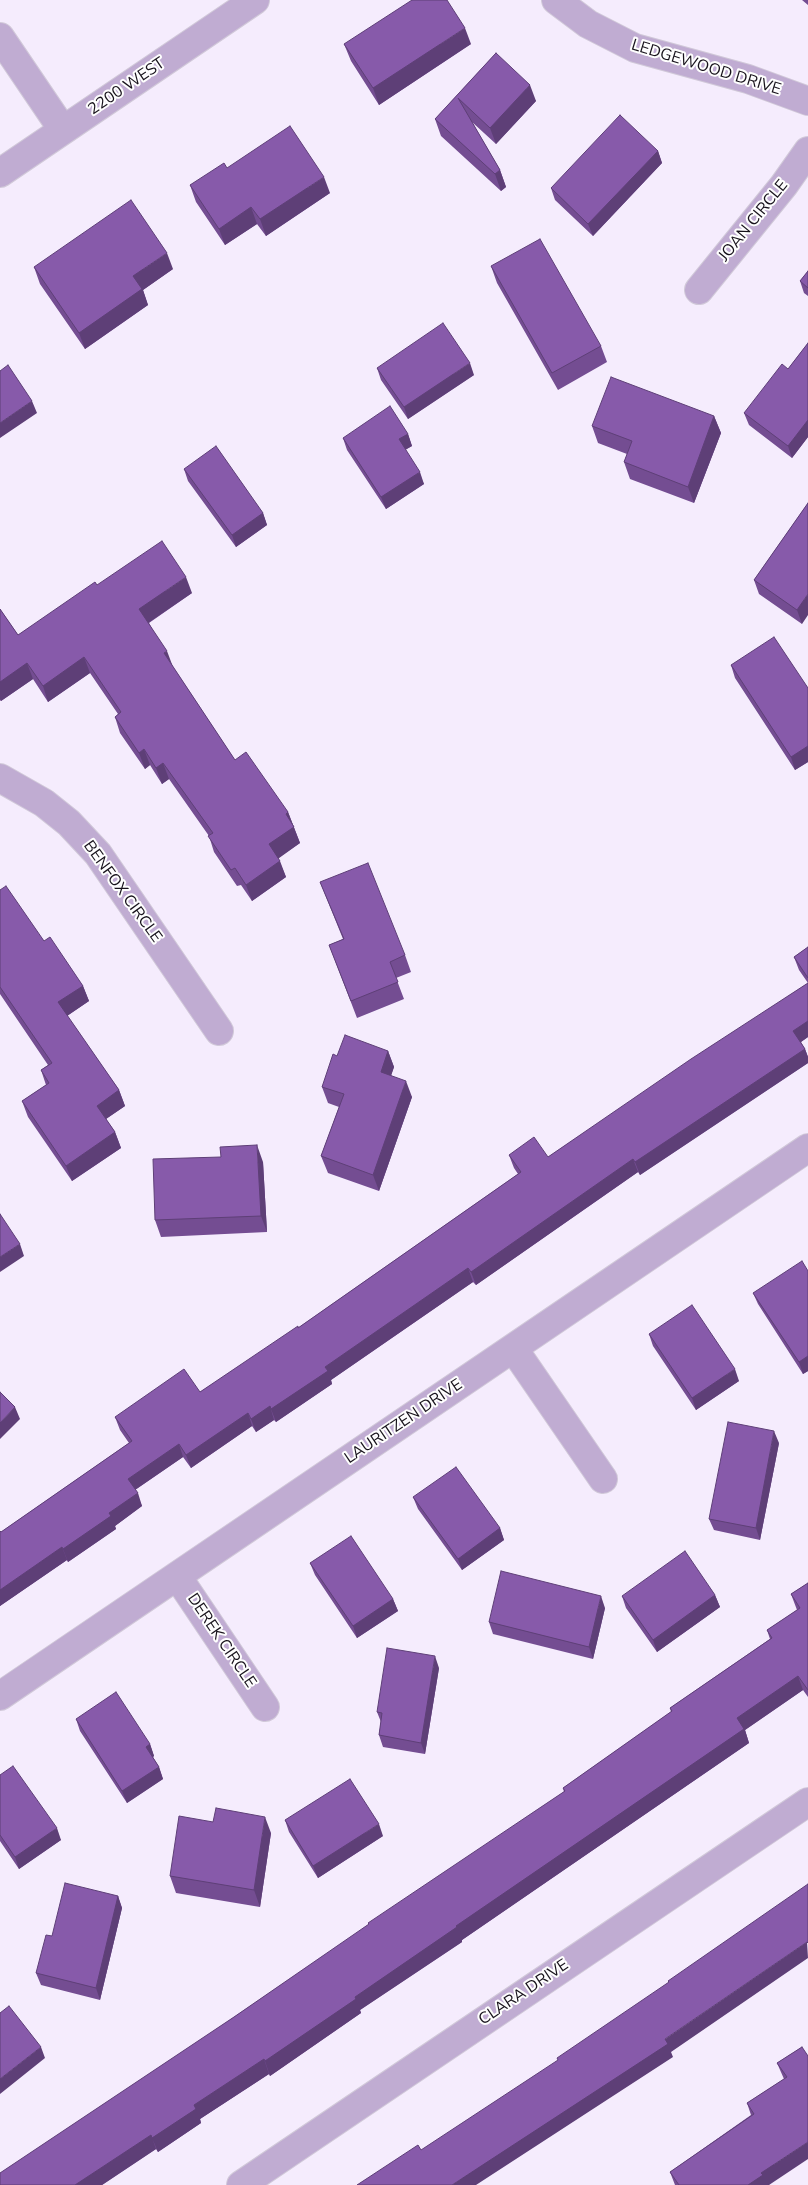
<!DOCTYPE html>
<html>
<head>
<meta charset="utf-8">
<style>
	body { margin:0 }
	canvas { display:block; background:#f5ecfd }
</style>
</head>
<body>
<canvas width="808" height="2185"></canvas>
<script>
const g = document.querySelector('canvas').getContext('2d');
g.lineJoin = 'round';
const toPath = rows => new Path2D(rows.map(r => 'M' + r).join(''));
function stroke(path, color, width, dash) { g.strokeStyle = color; g.lineWidth = width; g.lineCap = dash ? 'butt' : 'round'; g.setLineDash(dash || []); g.stroke(path); }
function paint(path, color) { g.fillStyle = color; g.fill(path, 'evenodd'); }
function write(font, color, halo, rows, align = 'center') {
  g.font = font + ' "Nunito Sans",sans-serif'; g.lineWidth = 4; g.setLineDash([]); g.textBaseline = 'middle'; g.strokeStyle = halo; g.fillStyle = color; for (const [text, x, y, turn = 0] of rows) {
    g.save(); g.translate(x, y); g.rotate((+turn || 0) * Math.PI / 180); g.textAlign = isNaN(turn) ? turn : align; if (halo) g.strokeText(text, 0, 0); g.fillText(text, 0, 0); g.restore();
  }
}
const minor = toPath([
	[556,0,588,24,635,48,748,79,808,101],
	[0,37,63,130],
	[0,173,255,0],
	[699,290,784,185,808,151],
	[0,778,44,803,69,823,98,854,219,1031],
	[513,1348,603,1479],
	[177,1576,265,1707],
	[0,1696,808,1148],
	[241,2185,808,1802]
]);
const wall = toPath([
	[802,0,808,0,808,5],
	[344,44,471,44,379,105,351,61],
	[496,53,536,101,496,144,472,122,500,170,506,187,501,191,441,136,435,119],
	[658,151,662,163,593,236,555,200,551,188],
	[227,168,330,193,266,236,257,224,225,245,196,202,190,185],
	[491,266,601,346,607,362,558,390,497,283],
	[34,267,173,269,143,290,148,305,85,349,40,284],
	[808,271,808,296,804,293,800,281],
	[808,343,808,437,792,458,749,425,744,413,788,369],
	[377,368,474,375,408,419,381,380],
	[714,416,721,433,694,503,630,479,624,462,627,454,598,443,592,426],
	[408,434,412,446,405,450,424,484,386,509,347,450,343,438],
	[184,469,263,513,267,525,236,547,188,481],
	[808,503,802,624,759,594,754,580],
	[97,585,192,593,149,623,173,667,235,760,288,812,300,843,278,858,286,877,252,901,241,885,237,886,214,852,209,836,169,779,162,784,150,765,145,769,120,733,115,717,118,714,90,673,48,702,33,679,1,701,0,700,0,609,18,635],
	[731,665,808,688,808,762,795,770,735,678],
	[320,882,405,955,411,972,396,978,404,999,357,1018,329,945,343,939],
	[0,890,83,986,89,1001,67,1016,119,1090,125,1106,106,1119,115,1132,121,1148,72,1181,28,1117,22,1101,46,1085,41,1070,48,1065,0,994],
	[808,947,808,1037,801,1042,805,1049,808,1057,808,1063,640,1175,638,1172,476,1285,473,1282,331,1380,332,1384,276,1422,274,1420,256,1432,252,1426,191,1468,183,1457,135,1490,142,1506,115,1526,116,1529,68,1562,67,1560,0,1606,0,1531,1,1532,129,1443,120,1430,115,1417,200,1392,298,1328,518,1174,514,1168,509,1155,548,1157,808,983,799,970,794,957],
	[388,1051,394,1067,391,1075,412,1097,379,1191,328,1173,321,1156,339,1107,328,1103,322,1087,337,1056],
	[263,1162,267,1232,161,1237,155,1220],
	[808,1271,808,1371,803,1374,758,1304,753,1293],
	[649,1334,739,1381,696,1410,653,1346],
	[779,1443,760,1540,714,1530,709,1519],
	[413,1497,500,1528,504,1540,462,1570,418,1509],
	[310,1563,393,1599,398,1611,357,1638,315,1575],
	[808,1583,808,1697,803,1690,745,1730,749,1743,462,1940,462,1942,360,2010,361,2013,270,2076,269,2074,200,2119,201,2123,158,2152,156,2149,102,2185,0,2185,234,2017,564,1792,563,1788,671,1712,670,1708,770,1639,767,1630,797,1610,791,1594],
	[715,1595,720,1607,657,1652,626,1608,622,1596],
	[605,1608,593,1659,493,1634,489,1622],
	[439,1668,425,1754,383,1747,379,1735,381,1722,377,1712],
	[76,1719,150,1744,154,1756,153,1757,159,1767,163,1779,127,1803,80,1731],
	[0,1775,61,1840,19,1869,0,1841],
	[285,1820,383,1836,318,1878,289,1832],
	[271,1833,260,1907,176,1893,170,1876],
	[118,1896,122,1908,100,2000,41,1985,36,1973,52,1936],
	[802,2047,769,2185,675,2185,670,2172,751,2115,747,2103,784,2079,777,2063]
]);
const shadedWall = toPath([
	[465,28,471,44,379,105,373,88],
	[530,85,536,101,496,144,490,128],
	[658,151,662,163,593,236,588,224],
	[500,170,506,187,501,191,495,174],
	[324,177,330,193,266,236,260,219],
	[251,207,257,224,225,245,219,229],
	[167,253,173,269,143,290,148,305,85,349,79,333,133,276],
	[470,363,474,375,408,419,404,407],
	[32,401,37,413,0,438,0,423],
	[714,416,721,433,694,503,688,487],
	[808,420,808,437,792,458,788,446],
	[408,434,412,446,403,451,399,439],
	[420,472,424,484,386,509,381,497],
	[263,513,267,525,236,547,232,535],
	[186,577,192,593,145,625,139,609],
	[808,594,808,615,802,624,797,610],
	[167,651,173,667,164,653],
	[84,657,90,673,48,702,43,686],
	[27,663,33,679,1,701,0,699,0,682],
	[808,746,808,762,795,770,791,757],
	[144,749,150,765,145,769,139,753],
	[163,763,169,779,162,784,156,768],
	[288,812,300,843,275,861,269,844,286,814],
	[280,861,286,877,252,901,246,885],
	[83,986,89,1001,64,1018,58,1002],
	[808,1021,808,1037,798,1044,793,1031],
	[805,1049,808,1057,808,1063,640,1175,635,1162],
	[388,1051,394,1067,387,1088,381,1072],
	[406,1081,412,1097,379,1191,373,1175],
	[119,1090,125,1106,103,1121,97,1106],
	[115,1132,121,1148,72,1181,66,1166],
	[257,1145,263,1162,267,1232,261,1216],
	[633,1159,638,1172,476,1285,471,1272],
	[20,1244,24,1256,0,1272,0,1257],
	[468,1268,473,1282,331,1380,332,1384,276,1422,271,1409,325,1367],
	[808,1356,808,1371,803,1374,799,1362],
	[735,1369,739,1381,696,1410,692,1398],
	[270,1406,274,1420,256,1432,251,1419],
	[15,1407,20,1419,0,1439,0,1423],
	[248,1413,252,1426,191,1468,186,1455],
	[774,1431,779,1443,760,1540,756,1528],
	[179,1444,183,1457,132,1492,128,1479],
	[138,1493,142,1506,115,1526,116,1529,68,1562,63,1549,109,1513],
	[500,1528,504,1540,462,1570,458,1559],
	[62,1547,67,1560,0,1606,0,1590],
	[715,1595,720,1607,657,1652,653,1640],
	[601,1596,605,1608,593,1659,589,1647],
	[393,1599,398,1611,357,1638,353,1626],
	[435,1656,439,1668,425,1754,421,1743],
	[798,1676,803,1690,745,1730,749,1743,462,1940,462,1942,360,2010,361,2013,270,2076,265,2061,355,1997,456,1926,737,1718],
	[150,1744,154,1756,150,1759,146,1747],
	[159,1767,163,1779,127,1803,122,1791],
	[265,1817,271,1833,260,1907,254,1890],
	[379,1824,383,1836,318,1878,313,1866],
	[57,1828,61,1840,19,1869,15,1857],
	[118,1896,122,1908,100,2000,96,1988],
	[807,1942,808,1958,671,2052,673,2057,476,2185,452,2185],
	[41,2047,45,2058,0,2094,0,2079],
	[264,2059,269,2074,200,2119,201,2123,158,2152,152,2138,194,2105],
	[151,2135,156,2149,102,2185,75,2185],
	[808,2142,808,2159,769,2185,748,2185,761,2173]
]);
const building = toPath([
	[412,0,447,0,465,28,373,88,344,44,412,0],
	[496,53,530,85,490,128,458,98,500,170,495,174,435,119,496,53],
	[620,115,658,151,588,224,551,188,620,115],
	[290,126,324,177,260,219,251,207,219,229,190,185,224,163,227,168,290,126],
	[131,200,167,253,133,276,142,289,79,333,34,267,131,200],
	[540,239,601,346,552,373,491,266,540,239],
	[808,271,808,288,800,281,808,271],
	[443,323,470,363,404,407,377,368,443,323],
	[808,343,808,420,788,446,744,413,782,364,788,369,808,343],
	[8,365,32,401,0,423,0,371,8,365],
	[611,377,714,416,688,487,624,462,632,441,592,426,611,377],
	[390,406,408,434,399,439,420,472,381,497,343,438,390,406],
	[216,446,263,513,232,535,184,469,216,446],
	[808,503,808,594,797,610,754,580,808,503],
	[162,541,186,577,139,609,167,651,164,653,235,760,246,752,288,812,286,814,294,827,269,844,280,861,246,885,235,868,231,870,208,836,213,833,163,763,156,768,144,749,139,753,115,717,121,712,84,657,43,686,27,663,0,682,0,609,18,635,95,582,97,585,162,541],
	[774,637,808,688,808,746,791,757,731,665,774,637],
	[368,863,405,955,390,962,398,982,351,1001,329,945,344,939,320,882,368,863],
	[6,886,44,941,50,937,83,986,58,1002,119,1090,97,1106,115,1132,66,1166,22,1101,49,1083,41,1070,52,1063,0,987,0,890,6,886],
	[808,947,808,978,794,957,808,947],
	[808,983,808,1021,793,1031,805,1049,635,1162,633,1159,471,1272,468,1268,325,1367,328,1371,271,1409,270,1406,251,1419,248,1413,186,1455,179,1444,128,1479,138,1493,109,1513,111,1516,63,1549,62,1547,0,1590,0,1531,1,1532,132,1441,115,1417,184,1369,200,1392,298,1326,298,1328,521,1172,509,1155,534,1137,548,1157,691,1059,808,983],
	[345,1035,388,1051,381,1072,406,1081,373,1175,321,1156,344,1094,322,1087,333,1054,337,1056,345,1035],
	[257,1145,261,1216,155,1220,153,1159,221,1157,220,1147,257,1145],
	[0,1214,20,1244,0,1257,0,1214],
	[802,1261,808,1271,808,1356,799,1362,753,1293,802,1261],
	[692,1305,735,1369,692,1398,649,1334,692,1305],
	[0,1392,15,1407,0,1423,0,1392],
	[728,1422,774,1431,756,1528,709,1519,728,1422],
	[456,1467,500,1528,458,1559,413,1497,456,1467],
	[351,1536,393,1599,353,1626,310,1563,351,1536],
	[685,1551,715,1595,653,1640,622,1596,685,1551],
	[501,1571,601,1596,589,1647,489,1622,501,1571],
	[808,1583,808,1690,798,1676,737,1718,744,1729,456,1926,457,1927,355,1997,356,1999,265,2061,264,2059,194,2105,196,2109,152,2138,151,2135,75,2185,0,2185,0,2173,234,2017,369,1924,368,1923,565,1791,563,1788,672,1711,670,1708,772,1638,767,1630,800,1608,791,1594,808,1583],
	[387,1648,435,1656,421,1743,379,1735,382,1713,377,1712,387,1648],
	[116,1692,150,1744,146,1747,159,1767,122,1791,76,1719,116,1692],
	[13,1766,57,1828,15,1857,0,1835,0,1775,13,1766],
	[350,1779,379,1824,313,1866,285,1820,350,1779],
	[216,1808,265,1817,254,1890,170,1876,179,1816,213,1822,216,1808],
	[65,1883,118,1896,96,1988,36,1973,46,1935,52,1936,65,1883],
	[808,1884,808,1943,807,1942,665,2039,668,2044,452,2185,357,2185,418,2145,421,2150,558,2060,557,2058,669,1982,668,1981,808,1884],
	[9,2006,41,2047,0,2079,0,2013,9,2006],
	[802,2047,808,2056,808,2142,761,2173,763,2175,748,2185,679,2185,670,2172,754,2114,747,2103,787,2077,777,2063,802,2047]
]);
const streetNames = [
	["LEDGEWOOD DRIVE",706,68,17],
	["2200 WEST",127,87,-34],
	["JOAN CIRCLE",754,221,-51],
	["BENFOX CIRCLE",122,892,54],
	["LAURITZEN DRIVE",404,1422,-34],
	["DEREK CIRCLE",221,1641,56],
	["CLARA DRIVE",524,1993,-34]
];
stroke(minor, '#d1c9d9', 30);
stroke(minor, '#c0acd2', 28);
paint(wall, '#744d92');
paint(shadedWall, '#5e3f77');
paint(building, '#875aaa');
stroke(building, '#5e3f77', 1);
write('16px', '#17121b', '#fefefe', streetNames);
</script>
</body>
</html>
